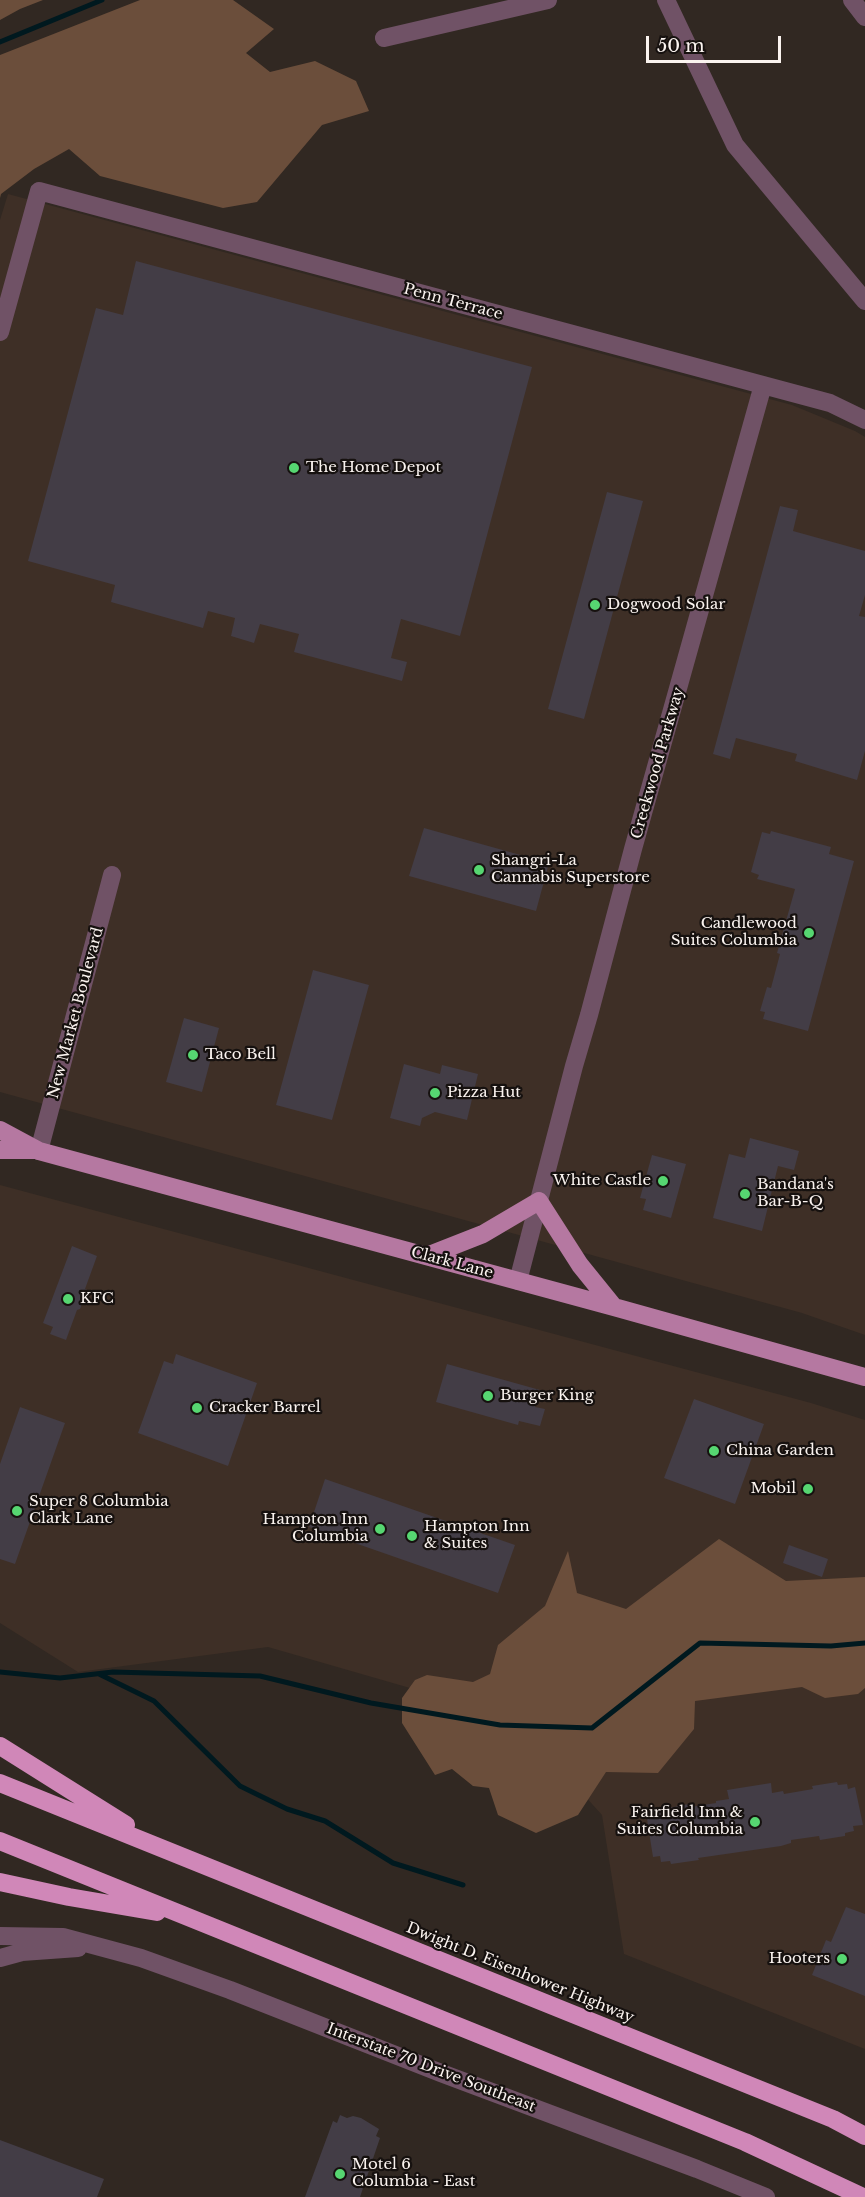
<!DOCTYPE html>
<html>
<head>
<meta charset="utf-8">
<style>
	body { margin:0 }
	#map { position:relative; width:865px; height:2197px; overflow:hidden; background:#312822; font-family:"Libre Baskerville",serif }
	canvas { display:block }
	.scale { position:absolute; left:646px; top:36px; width:135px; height:27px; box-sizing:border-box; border:3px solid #faf3ef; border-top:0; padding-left:8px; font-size:18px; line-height:21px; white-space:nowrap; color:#faf3ef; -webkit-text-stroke:4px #16110f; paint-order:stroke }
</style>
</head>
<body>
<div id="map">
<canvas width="865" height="2197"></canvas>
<div class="scale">50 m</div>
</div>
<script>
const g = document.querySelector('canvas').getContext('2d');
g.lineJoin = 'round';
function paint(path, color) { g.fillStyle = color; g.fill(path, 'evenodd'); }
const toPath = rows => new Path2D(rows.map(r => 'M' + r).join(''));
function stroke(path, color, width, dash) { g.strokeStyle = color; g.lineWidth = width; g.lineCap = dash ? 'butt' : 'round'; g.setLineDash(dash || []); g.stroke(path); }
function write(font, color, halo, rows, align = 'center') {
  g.font = font + ' "Libre Baskerville",serif'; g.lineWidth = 4.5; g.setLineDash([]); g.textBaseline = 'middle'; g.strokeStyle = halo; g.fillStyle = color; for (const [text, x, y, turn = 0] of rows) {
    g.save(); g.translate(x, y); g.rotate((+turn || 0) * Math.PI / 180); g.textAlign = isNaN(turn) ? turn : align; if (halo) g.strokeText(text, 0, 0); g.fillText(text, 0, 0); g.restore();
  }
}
const built = toPath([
	[8,194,792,405,855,431,865,437,865,1335,802,1313,0,1092,0,220],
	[0,1185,811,1403,865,1420,865,2049,624,1954,602,1815,514,1718,268,1647,78,1672,0,1623]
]);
const forest = toPath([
	[0,0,43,0,20,9,0,20],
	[140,0,233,0,274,29,246,53,270,72,315,61,356,81,369,111,322,125,257,202,223,208,100,176,69,149,34,169,1,194,0,198,0,55],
	[719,1539,786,1581,865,1577,865,1688,858,1694,825,1698,802,1687,695,1701,694,1729,658,1773,606,1772,578,1815,536,1833,498,1815,489,1788,473,1786,452,1769,435,1775,402,1723,402,1698,415,1680,427,1675,473,1682,490,1674,498,1645,545,1606,568,1551,577,1593,626,1609]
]);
const stream = toPath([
	[0,42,102,0],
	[0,1672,60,1678,113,1672,260,1676,371,1703,500,1725,592,1728,700,1643,831,1646,865,1643],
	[99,1674,154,1701,240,1786,287,1809,325,1821,393,1863,463,1885]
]);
const building = toPath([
	[136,261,532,367,460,636,401,619,391,658,407,662,402,681,294,652,299,634,260,624,254,643,231,636,235,618,208,611,203,628,111,602,115,585,28,561,96,308,123,315],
	[607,492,643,501,584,719,548,709],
	[780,506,798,510,793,531,865,551,865,595,859,616,865,617,865,751,857,780,795,761,797,754,736,738,730,759,713,754],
	[424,828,549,863,536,911,409,876],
	[771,831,831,847,829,854,854,861,808,1031,763,1019,765,1012,760,1011,767,987,771,988,780,954,777,953,795,889,757,879,759,875,751,872,762,832,770,834],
	[313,970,369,985,332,1120,276,1105],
	[184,1018,219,1028,202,1092,166,1082],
	[404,1064,440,1074,442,1065,478,1074,467,1120,435,1112,422,1118,420,1126,390,1118],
	[750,1138,799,1151,794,1170,778,1166,762,1231,713,1218,729,1154,745,1158],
	[652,1155,686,1164,671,1218,643,1210,646,1199,640,1198],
	[72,1246,97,1256,85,1289,87,1290,80,1309,77,1310,66,1340,50,1334,53,1327,43,1323],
	[176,1354,257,1383,228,1466,138,1433,164,1361,173,1364],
	[447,1364,540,1390,535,1407,545,1409,540,1426,519,1421,518,1425,436,1402],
	[694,1399,764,1424,735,1504,664,1478],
	[20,1407,65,1423,15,1564,0,1559,0,1464],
	[325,1479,515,1545,498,1593,309,1527],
	[789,1545,828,1559,822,1577,783,1563],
	[837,1782,838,1785,847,1784,848,1789,855,1787,863,1825,853,1826,854,1831,845,1833,845,1836,820,1840,819,1836,791,1840,791,1843,781,1846,698,1858,699,1860,671,1864,670,1861,661,1862,660,1856,653,1857,647,1819,655,1818,654,1814,663,1812,663,1809,689,1804,690,1807,716,1803,716,1801,729,1799,727,1790,771,1783,772,1793,783,1791,784,1794,813,1789,812,1786],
	[846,1907,865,1914,865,1996,812,1975,826,1940,831,1942],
	[340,2115,347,2118,353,2116,361,2118,379,2129,376,2136,380,2138,360,2197,305,2197,333,2121,337,2123],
	[0,2140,104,2179,97,2197,0,2197]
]);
const minor = toPath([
	[666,0,735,145,865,301],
	[852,0,865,17],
	[384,38,548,0],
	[0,332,39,191,830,403,865,420],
	[39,1151,112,875],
	[518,1281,574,1066,589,1015,633,849,763,385],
	[0,1936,63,1937,141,1958,230,1990,441,2073,697,2169,766,2197],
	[0,1958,22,1952,78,1948]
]);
const major = toPath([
	[0,1130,39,1151,614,1307,865,1377],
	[0,1150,34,1150],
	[427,1256,483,1234,539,1201,580,1265,614,1307]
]);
const highway = toPath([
	[0,1746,126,1825],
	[0,1783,833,2119,865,2136],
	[0,1841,745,2142,863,2197],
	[0,1882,69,1897,157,1912]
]);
const markers = [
	[294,468,6,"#56d671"],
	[595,605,6,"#56d671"],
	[479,870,6,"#56d671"],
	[809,933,6,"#56d671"],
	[193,1055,6,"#56d671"],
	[435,1093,6,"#56d671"],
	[663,1181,6,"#56d671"],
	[745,1194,6,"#56d671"],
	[68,1299,6,"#56d671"],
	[488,1396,6,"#56d671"],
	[197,1408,6,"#56d671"],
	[714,1451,6,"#56d671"],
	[808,1489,6,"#56d671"],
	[17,1511,6,"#56d671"],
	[380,1529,6,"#56d671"],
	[412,1536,6,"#56d671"],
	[755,1822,6,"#56d671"],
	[842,1959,6,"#56d671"],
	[340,2174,6,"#56d671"]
];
const streetNames = [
	["Penn Terrace",453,302,15],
	["Creekwood Parkway",658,763,-74],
	["New Market Boulevard",76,1013,-75],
	["Clark Lane",452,1263,15],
	["Dwight D. Eisenhower Highway",520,1973,22],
	["Interstate 70 Drive Southeast",431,2068,21]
];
const poiNames = [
	["The Home Depot",306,468],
	["Dogwood Solar",607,605],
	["Shangri-La",491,861],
	["Cannabis Superstore",491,878],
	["Candlewood",797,924,"right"],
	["Suites Columbia",797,941,"right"],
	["Taco Bell",205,1055],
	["Pizza Hut",447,1093],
	["White Castle",651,1181,"right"],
	["Bandana's",757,1185],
	["Bar-B-Q",757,1202],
	["KFC",80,1299],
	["Burger King",500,1396],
	["Cracker Barrel",209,1408],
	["China Garden",726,1451],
	["Mobil",796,1489,"right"],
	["Super 8 Columbia",29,1502],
	["Clark Lane",29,1519],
	["Hampton Inn",368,1520,"right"],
	["Columbia",368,1537,"right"],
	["Hampton Inn",424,1527],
	["& Suites",424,1544],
	["Fairfield Inn &",743,1813,"right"],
	["Suites Columbia",743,1830,"right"],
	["Hooters",830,1959,"right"],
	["Motel 6",352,2165],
	["Columbia - East",352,2182]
];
paint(built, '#3e2f26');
paint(forest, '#6b4e3b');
stroke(stream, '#00191f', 5);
paint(building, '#433d46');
stroke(minor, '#705266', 18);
stroke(major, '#b578a1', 18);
stroke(highway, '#d087b8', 18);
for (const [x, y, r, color] of markers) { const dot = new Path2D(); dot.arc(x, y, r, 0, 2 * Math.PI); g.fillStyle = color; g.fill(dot); stroke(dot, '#16110f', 2); }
write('15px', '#faf3ef', '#16110f', streetNames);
write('15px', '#faf3ef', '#16110f', poiNames, 'left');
</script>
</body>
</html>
